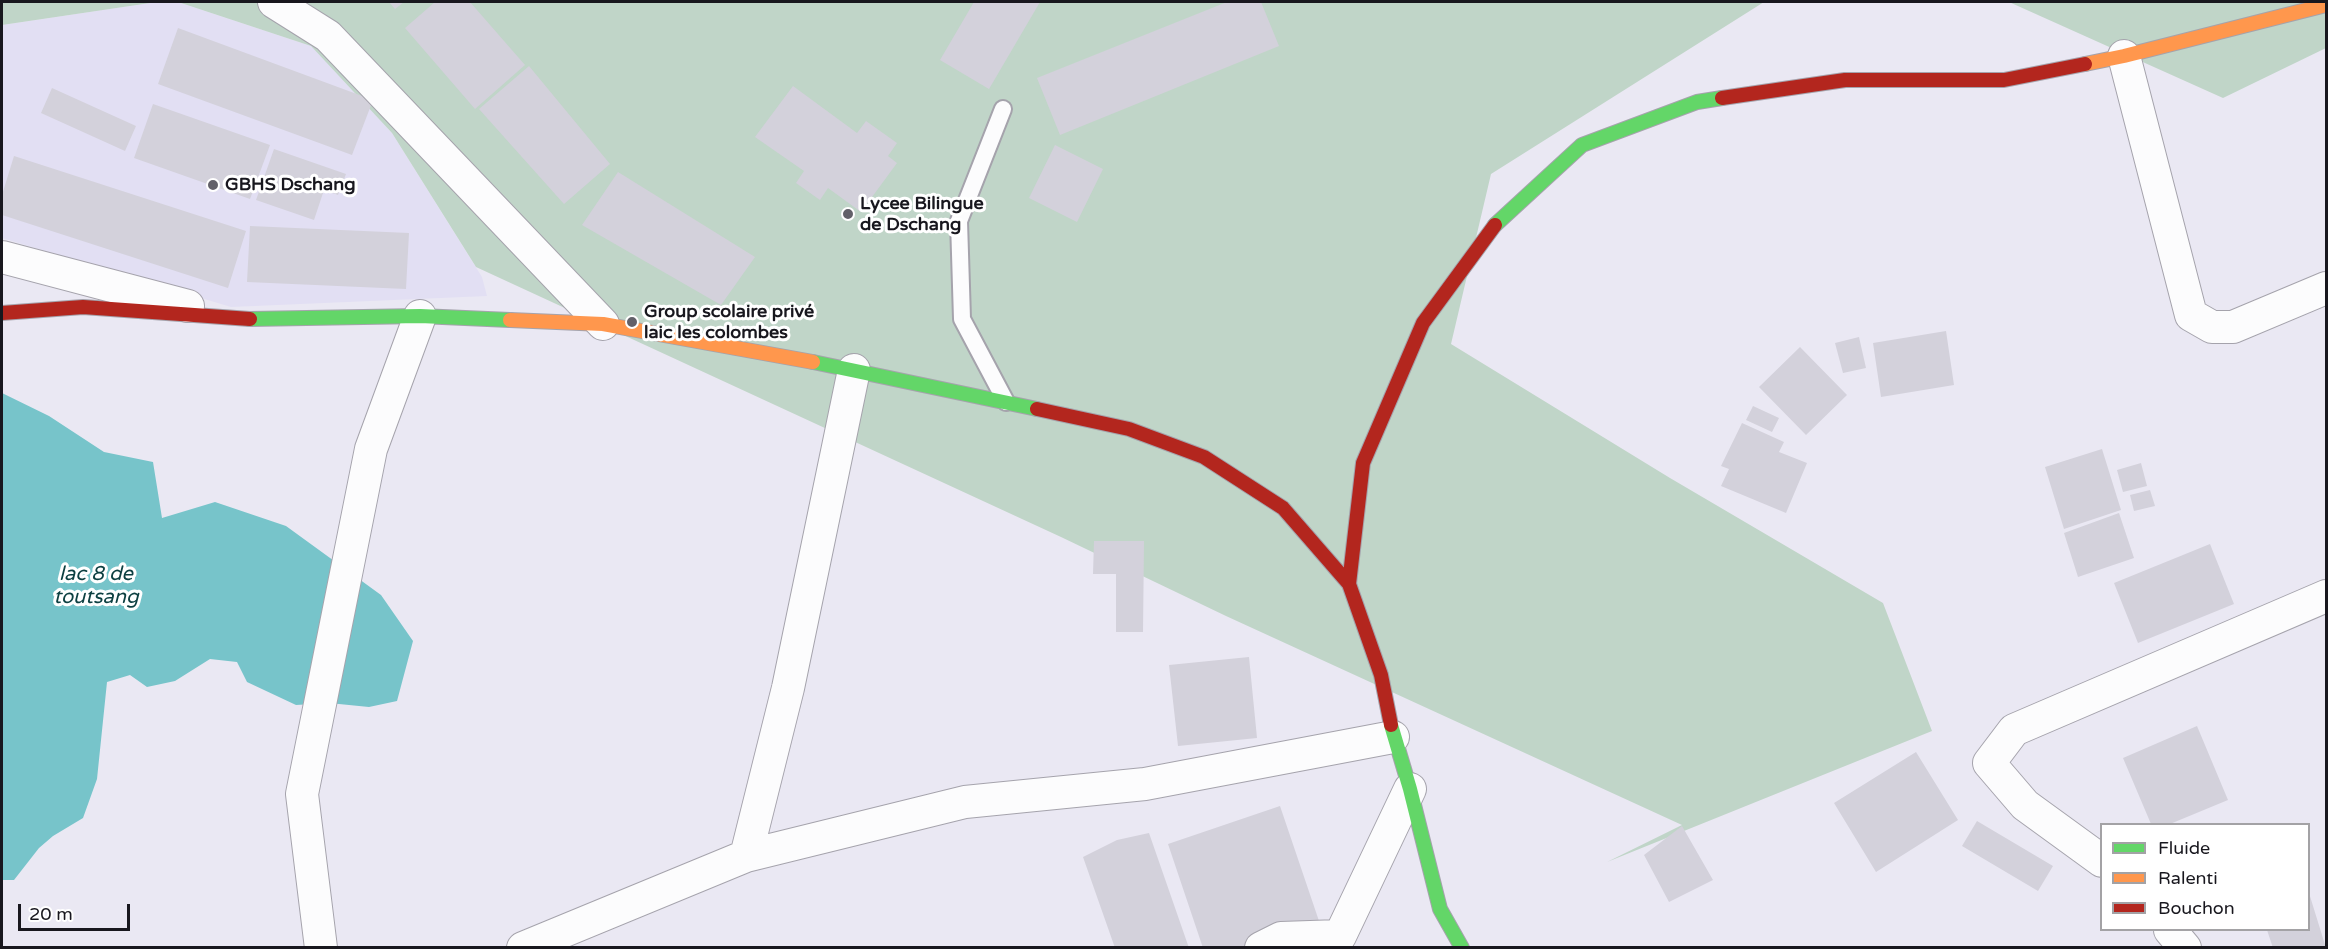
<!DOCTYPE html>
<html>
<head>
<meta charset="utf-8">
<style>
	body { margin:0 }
	#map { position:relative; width:2328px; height:949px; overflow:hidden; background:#eae8f3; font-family:"Varela Round",sans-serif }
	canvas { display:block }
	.frame { position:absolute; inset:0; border:3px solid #18171e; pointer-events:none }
	.legend { position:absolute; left:2100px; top:823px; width:210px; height:108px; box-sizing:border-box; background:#fff; border:2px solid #a3a2a5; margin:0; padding:8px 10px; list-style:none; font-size:18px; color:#18171e }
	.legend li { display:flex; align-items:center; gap:12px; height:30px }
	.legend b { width:30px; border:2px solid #a3a2a5 }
	.scale { position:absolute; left:18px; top:904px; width:112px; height:27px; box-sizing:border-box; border:3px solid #18171e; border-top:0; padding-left:8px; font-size:18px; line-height:21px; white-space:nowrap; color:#18171e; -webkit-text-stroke:4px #fff; paint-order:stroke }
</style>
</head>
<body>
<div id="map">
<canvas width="2328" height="949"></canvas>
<div class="frame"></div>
<ul class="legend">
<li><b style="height:8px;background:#63d668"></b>Fluide</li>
<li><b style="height:8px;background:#ff974d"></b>Ralenti</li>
<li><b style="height:8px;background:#b3261e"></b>Bouchon</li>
</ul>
<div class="scale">20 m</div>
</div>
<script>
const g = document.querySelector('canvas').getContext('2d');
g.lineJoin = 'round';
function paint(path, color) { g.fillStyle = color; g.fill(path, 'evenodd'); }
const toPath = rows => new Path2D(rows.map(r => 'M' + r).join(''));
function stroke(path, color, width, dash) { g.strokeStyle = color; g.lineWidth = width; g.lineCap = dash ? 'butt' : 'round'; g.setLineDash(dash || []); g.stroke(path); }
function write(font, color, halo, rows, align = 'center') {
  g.font = font + ' "Varela Round",sans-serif'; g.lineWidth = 6; g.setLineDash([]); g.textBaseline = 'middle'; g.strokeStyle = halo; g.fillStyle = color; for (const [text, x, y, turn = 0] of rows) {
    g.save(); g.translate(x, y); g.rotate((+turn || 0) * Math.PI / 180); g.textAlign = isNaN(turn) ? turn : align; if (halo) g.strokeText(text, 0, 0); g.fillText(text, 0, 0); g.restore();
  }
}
const built = toPath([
	[157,2,178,2,311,46,392,133,482,277,487,296,231,307,2,238,2,25]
]);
const green = toPath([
	[2,2,157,2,2,25],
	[178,2,1764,2,1491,174,1451,344,1670,478,1883,603,1932,731,1607,862,1682,825,1226,616,1061,537,476,267,392,133,311,46],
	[2009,2,2326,2,2326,48,2223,98]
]);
const water = toPath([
	[2,393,49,416,104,452,153,462,162,518,215,502,286,526,381,595,413,641,397,701,369,707,329,703,296,705,247,682,237,662,210,659,175,681,147,687,130,675,107,682,97,779,83,818,53,836,39,848,14,880,2,880]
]);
const building = toPath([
	[389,2,404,2,395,9],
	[435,2,470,2,525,65,475,109,405,28],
	[974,2,1040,2,989,89,940,60],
	[1227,2,1261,2,1279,46,1060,135,1037,78],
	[178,28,373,100,352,155,158,84],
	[529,66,610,164,564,204,479,109],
	[793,86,857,133,866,121,897,143,888,156,897,163,861,212,828,188,820,200,796,183,804,171,755,137],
	[52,88,136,126,125,151,41,113],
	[153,104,270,145,250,199,134,158],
	[1055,145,1103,169,1077,222,1029,198],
	[274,149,346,174,338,195,324,190,314,220,256,200],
	[14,156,246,231,228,288,2,215,2,195],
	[618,172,755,257,721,305,582,225],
	[250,226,409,233,406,289,247,282],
	[1946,331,1954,385,1881,397,1873,343],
	[1859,337,1866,368,1843,373,1835,343],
	[1800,347,1847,395,1806,435,1759,387],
	[1753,406,1779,418,1772,432,1746,420],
	[1742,423,1784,442,1779,452,1807,463,1786,513,1721,486,1729,469,1721,466],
	[2102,449,2121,510,2064,529,2045,467],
	[2141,463,2147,486,2123,492,2117,470],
	[2150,490,2155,506,2134,511,2130,495],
	[2119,513,2134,558,2078,577,2064,533],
	[1094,541,1144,541,1143,632,1116,632,1116,574,1093,574],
	[2210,544,2234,604,2138,643,2114,583],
	[1249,657,1257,738,1178,746,1169,665],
	[2197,726,2228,800,2170,824,2151,824,2123,758],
	[1916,752,1958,820,1876,872,1834,803],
	[1280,806,1319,921,1243,948,1203,948,1168,844],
	[1977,821,2053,866,2038,891,1962,846],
	[1682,826,1713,880,1669,902,1644,855],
	[1149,833,1189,948,1115,948,1083,857,1117,840],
	[2309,893,2326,948,2273,948,2267,930,2308,930]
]);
const lane = toPath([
	[1003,109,959,221,962,319,1006,402]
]);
const street = toPath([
	[274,2,328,36,603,324],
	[2124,56,2191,315,2212,327,2233,327,2326,288],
	[2,257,188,306],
	[746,856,788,688,854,370],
	[2102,861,2025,805,1989,763,2014,730,2326,596],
	[2170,930,2185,948],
	[321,948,302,794,371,449,420,316],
	[523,948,746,856,965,802,1145,784,1393,737],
	[1261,948,1281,938,1340,936,1410,789]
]);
const fast = toPath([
	[1495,225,1582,145,1697,102,1722,98],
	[250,319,420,316,510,320],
	[813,362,1037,409],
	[1391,725,1410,789,1440,909,1462,948]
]);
const slow = toPath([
	[2085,64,2124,56,2326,5],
	[510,320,603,324,813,362]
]);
const jam = toPath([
	[1722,98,1845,80,2004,80,2085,64],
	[2,313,83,307,250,319],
	[1037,409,1129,429,1204,457,1283,508,1349,584,1381,675,1391,725],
	[1349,584,1363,463,1423,323,1495,225]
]);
const markers = [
	[213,185,6,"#626069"],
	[848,214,6,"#626069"],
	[632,322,6,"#626069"]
];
const poiNames = [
	["GBHS Dschang",225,185],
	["Lycee Bilingue",860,204],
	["de Dschang",860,225],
	["Group scolaire privé",644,312],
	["laic les colombes",644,333]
];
const waterNames = [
	["lac 8 de",96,575],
	["toutsang",96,598]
];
paint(built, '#e2dff3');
paint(green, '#c0d5c8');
paint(water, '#77c4ca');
paint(building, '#d3d1db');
stroke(lane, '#a5a3ac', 20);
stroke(street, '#a5a3ac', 34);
stroke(fast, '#a5a3ac', 16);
stroke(slow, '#a5a3ac', 16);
stroke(jam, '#a5a3ac', 16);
stroke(lane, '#fcfcfd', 16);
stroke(street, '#fcfcfd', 32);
stroke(fast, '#63d668', 14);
stroke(slow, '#ff974d', 14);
stroke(jam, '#b3261e', 14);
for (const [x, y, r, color] of markers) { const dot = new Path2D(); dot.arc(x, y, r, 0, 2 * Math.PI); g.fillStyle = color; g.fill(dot); stroke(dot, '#fff', 2); }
write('bold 18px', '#18171e', '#fff', poiNames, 'left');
write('italic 20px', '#0d4042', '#fff', waterNames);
</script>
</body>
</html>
